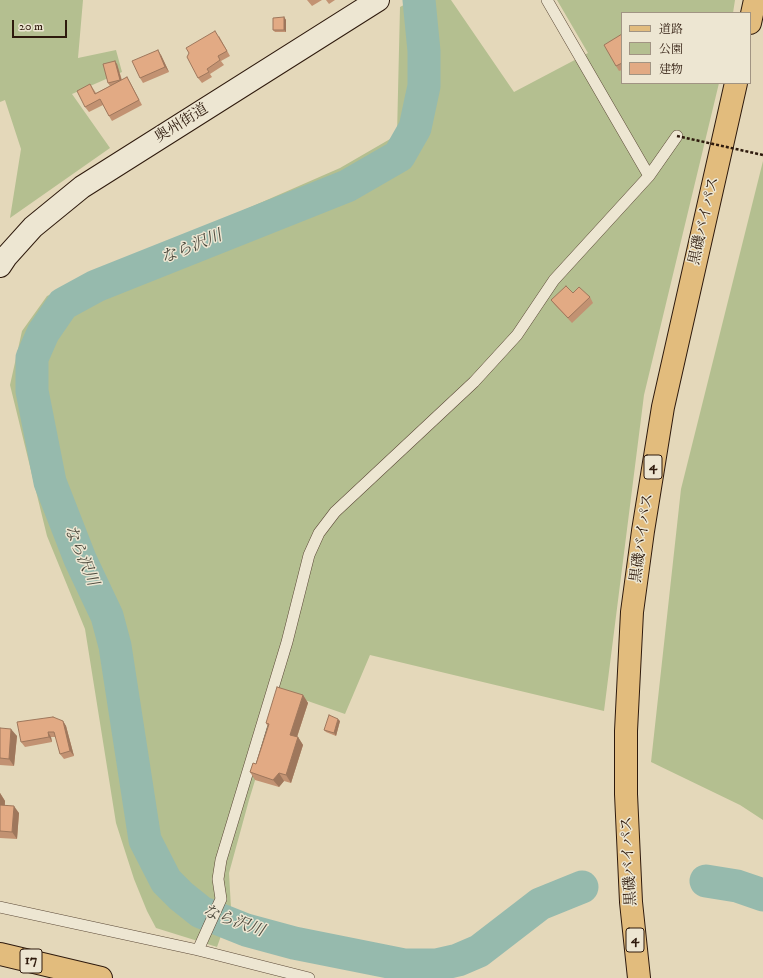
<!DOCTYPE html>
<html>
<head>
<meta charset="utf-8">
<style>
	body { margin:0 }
	#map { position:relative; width:763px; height:978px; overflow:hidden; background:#e4d8ba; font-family:"IM FELL DW Pica","Noto Serif JP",serif }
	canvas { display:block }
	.legend { position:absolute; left:621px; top:12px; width:130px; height:72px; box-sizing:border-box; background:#ede6d2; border:1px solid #a19483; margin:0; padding:5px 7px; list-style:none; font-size:12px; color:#2e1a0d }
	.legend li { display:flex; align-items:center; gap:8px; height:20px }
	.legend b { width:20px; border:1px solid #a19483 }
	.scale { position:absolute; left:12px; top:20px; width:55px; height:18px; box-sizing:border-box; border:2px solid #2e1a0d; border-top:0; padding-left:5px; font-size:12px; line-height:14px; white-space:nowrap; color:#2e1a0d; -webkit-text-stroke:3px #ede6d2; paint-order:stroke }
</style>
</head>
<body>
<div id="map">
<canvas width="763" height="978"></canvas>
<ul class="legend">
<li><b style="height:5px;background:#e2bc7d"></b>道路</li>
<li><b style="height:11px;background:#b4bf90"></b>公園</li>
<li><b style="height:11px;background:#e2aa84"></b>建物</li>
</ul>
<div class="scale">20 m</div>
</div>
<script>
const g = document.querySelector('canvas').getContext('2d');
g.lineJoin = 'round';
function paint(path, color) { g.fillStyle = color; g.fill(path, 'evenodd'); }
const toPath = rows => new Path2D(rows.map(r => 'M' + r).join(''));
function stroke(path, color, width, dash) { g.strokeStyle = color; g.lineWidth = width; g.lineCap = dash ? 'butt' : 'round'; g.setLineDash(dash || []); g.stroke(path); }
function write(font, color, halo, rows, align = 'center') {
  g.font = font + ' "IM FELL DW Pica","Noto Serif JP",serif'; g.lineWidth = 3; g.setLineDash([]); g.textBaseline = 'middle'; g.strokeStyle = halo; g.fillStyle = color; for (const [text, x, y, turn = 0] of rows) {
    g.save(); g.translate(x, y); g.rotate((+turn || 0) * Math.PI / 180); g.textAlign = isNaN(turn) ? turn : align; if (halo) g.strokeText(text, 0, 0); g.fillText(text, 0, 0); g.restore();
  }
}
const green = toPath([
	[0,0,83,0,78,58,116,50,122,72,72,94,110,148,10,218,21,149,5,100,0,102],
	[413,0,451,0,514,92,588,53,557,0,735,0,733,13,622,13,622,83,719,83,644,395,604,711,370,655,345,714,282,692,249,800,229,873,231,908,217,947,156,928,147,911,134,879,116,823,85,629,47,536,10,385,22,331,47,296,340,168,397,135,400,7],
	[763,161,763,820,740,805,651,762,681,489]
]);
const river = toPath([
	[419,0,424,51,424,86,415,128,399,156,347,186,96,286,63,304,43,333,32,358,32,391,50,482,80,559,107,616,115,646,145,840,166,881,181,896,201,912,246,930,294,943,404,965,436,965,458,960,479,951,540,904,582,887],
	[706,881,737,886,763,895]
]);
const lane = toPath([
	[547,0,649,176],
	[0,907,198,950,309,978],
	[198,950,221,899,218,879,221,860,287,642,309,555,319,533,335,512,474,382,517,335,554,280,649,176,677,136]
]);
const secondary = toPath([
	[0,266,6,257,33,227,82,187,378,0]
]);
const primary = toPath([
	[0,954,101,978]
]);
const highway = toPath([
	[750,23,755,0],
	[639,978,631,902,626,794,626,731,632,612,643,531,663,407,736,83]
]);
const pathBridge = toPath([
	[677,136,763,155]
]);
const wall = toPath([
	[307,0,322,0,312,6],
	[326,0,335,0,329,4],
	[284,17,286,20,286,32,275,32,273,30],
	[622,34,622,70,619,71,616,66],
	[219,36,230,56,221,61,224,65,210,74,212,77,202,83,198,78],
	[161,55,169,72,143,83,140,78],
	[117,64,122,80,127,77,130,82,142,105,112,121,109,116,103,105,89,112,85,107,90,84,96,93,110,86,108,83],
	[573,293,590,297,593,303,572,323,555,305,551,300],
	[303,695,308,703,297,737,298,737,303,745,291,783,284,781,279,787,255,780,250,772,256,764,268,727,266,723],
	[63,721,66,726,74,756,64,759,60,754,56,737,51,737,52,742,25,747,21,742],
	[340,721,336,736,326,732,324,730],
	[0,728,17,736,14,766,0,765],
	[0,793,5,801,5,806,19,813,17,839,0,838]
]);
const shadedWall = toPath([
	[284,17,286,20,286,32,284,30],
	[158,50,161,55,169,72,165,67],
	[115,61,117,64,122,82,120,80],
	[303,695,308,703,295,743,290,735],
	[338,719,340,721,336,736,334,733],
	[63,721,66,726,74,756,70,751],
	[11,729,17,736,14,766,9,759],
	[48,732,51,737,52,742,49,737],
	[298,737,303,745,291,783,286,775],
	[279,773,284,781,279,787,273,780],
	[0,793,5,801,4,813,0,806],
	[14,806,19,813,17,839,12,832]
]);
const building = toPath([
	[284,17,284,30,273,30,273,18,284,17],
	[215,31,227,51,218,56,220,60,207,69,209,72,198,78,187,57,189,53,186,48,215,31],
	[622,34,622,63,616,66,604,45,622,34],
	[158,50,165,67,140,78,132,61,158,50],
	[115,61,120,80,108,83,103,64,115,61],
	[127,77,139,100,109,116,100,99,85,107,77,91,90,84,95,94,127,77],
	[566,286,573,293,579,287,590,297,568,318,551,300,566,286],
	[277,687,303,695,290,735,298,737,286,775,279,773,273,780,250,772,253,763,256,764,269,724,266,723,277,687],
	[329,715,338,719,334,733,324,730,329,715],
	[53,717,63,721,70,751,60,754,54,732,48,732,49,737,21,742,17,722,53,717],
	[0,728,11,729,9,759,0,758,0,728],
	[0,805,14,806,12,832,0,831,0,805]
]);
const shields = [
	[653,467,18],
	[635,940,18],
	[31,961,22]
];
const shieldNames = [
	["4",653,467],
	["4",635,940],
	["17",31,961]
];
const streetNames = [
	["奥州街道",182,124,-32],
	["黒磯バイパス",705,221,-77],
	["黒磯バイパス",643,538,-82],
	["黒磯バイパス",630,861,-93]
];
const waterNames = [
	["なら沢川",192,248,-22],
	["なら沢川",80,556,67],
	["なら沢川",233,922,20]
];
paint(green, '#b4bf90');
stroke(river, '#96baad', 33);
stroke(lane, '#5c4a38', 12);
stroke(secondary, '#2e1a0d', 24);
stroke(primary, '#2e1a0d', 24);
stroke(highway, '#2e1a0d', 24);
stroke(lane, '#ede6d2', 11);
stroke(secondary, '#ede6d2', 22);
stroke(primary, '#e2bc7d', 22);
stroke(highway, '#e2bc7d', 22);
stroke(pathBridge, '#2e1a0d', 2.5, [3, 2]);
paint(wall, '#c29272');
paint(shadedWall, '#9e775c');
paint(building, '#e2aa84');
stroke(building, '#9e775c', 1);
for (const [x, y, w] of shields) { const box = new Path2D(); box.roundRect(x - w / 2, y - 12, w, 24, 3); g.fillStyle = '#ede6d2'; g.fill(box); stroke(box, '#2e1a0d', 1); }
write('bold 14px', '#2e1a0d', null, shieldNames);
write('15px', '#2e1a0d', '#ede6d2', streetNames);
write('italic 16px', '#4d4a3d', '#ede6d2', waterNames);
</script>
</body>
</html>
